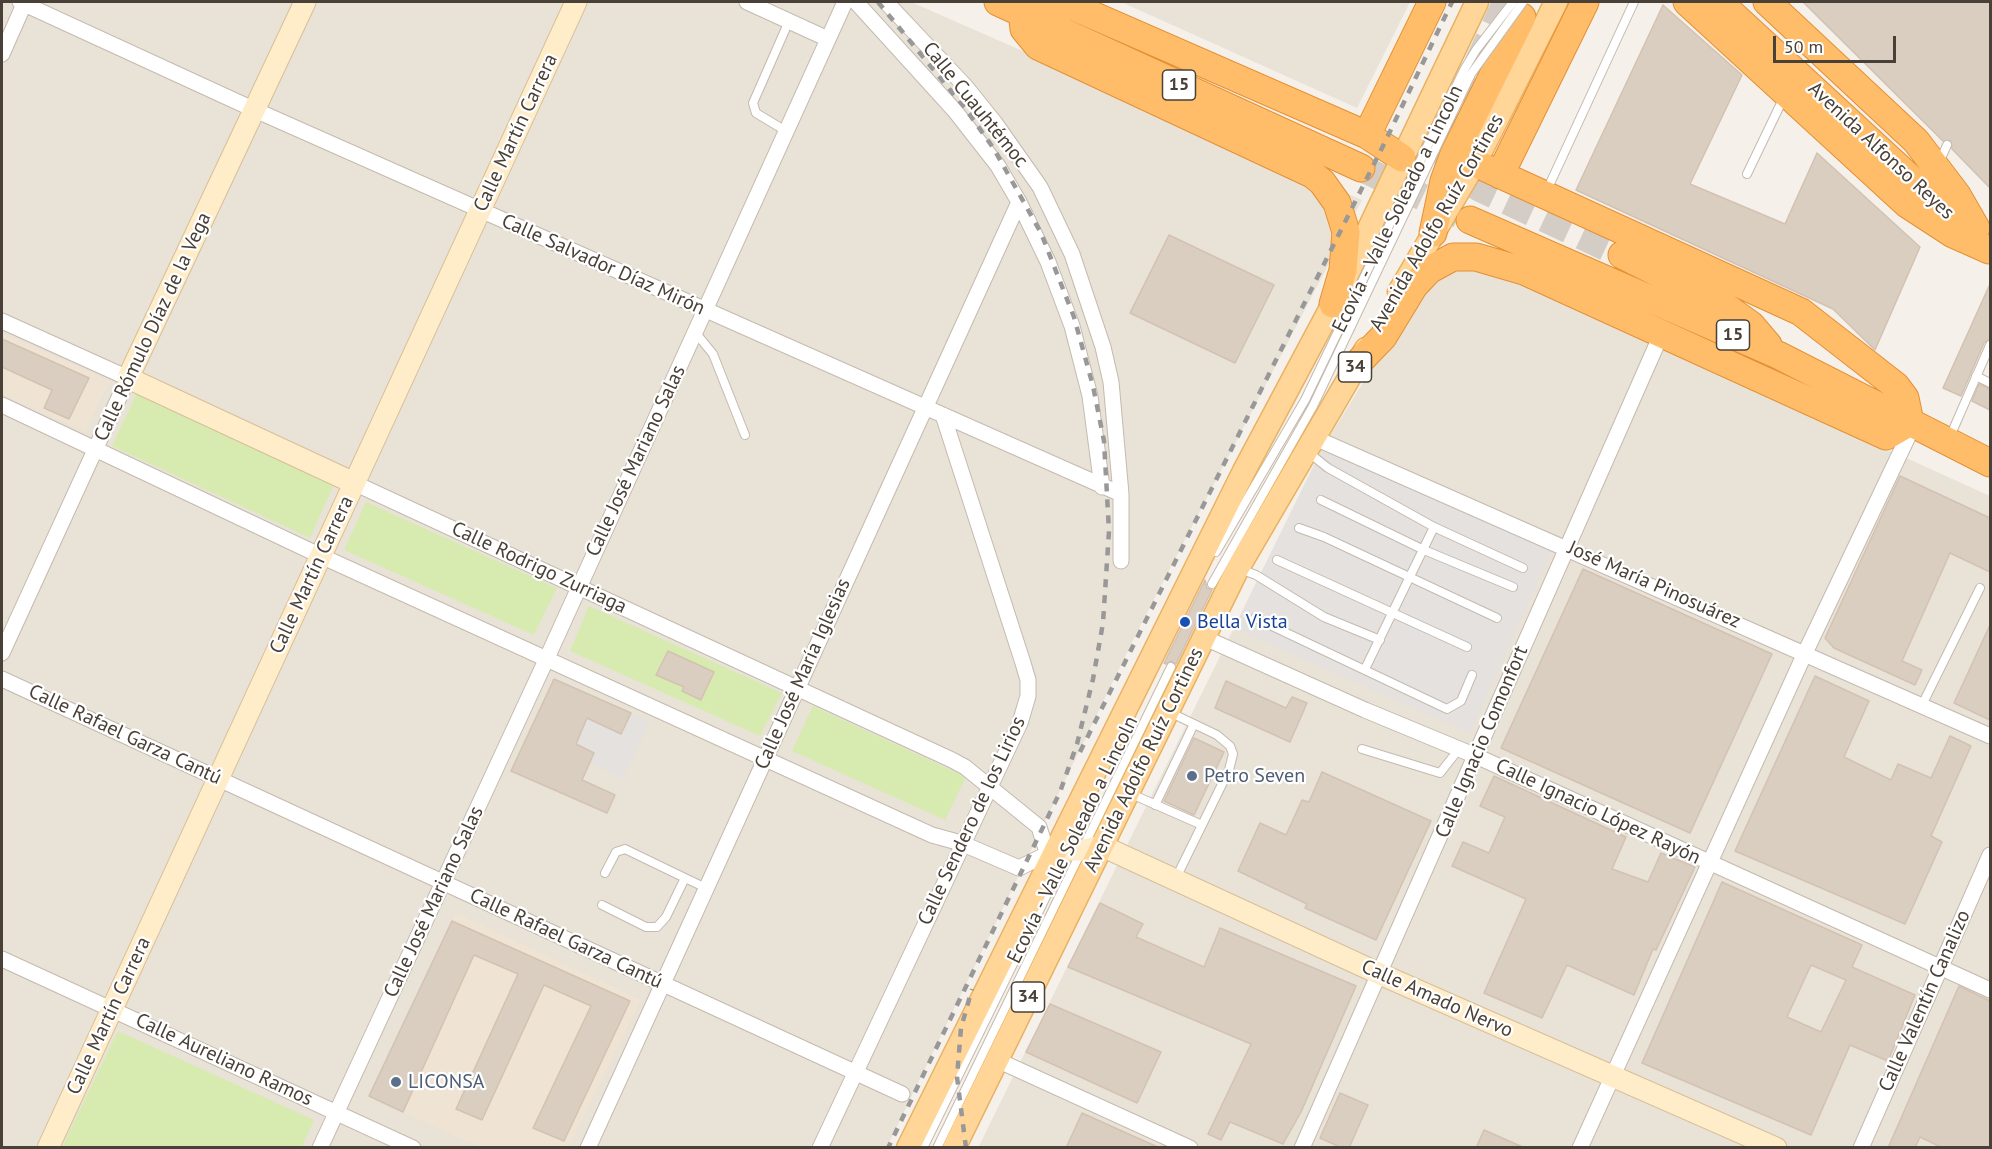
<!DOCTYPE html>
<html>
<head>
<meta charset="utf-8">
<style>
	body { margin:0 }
	#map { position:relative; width:1992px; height:1149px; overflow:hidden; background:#f5f0e9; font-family:"PT Sans",sans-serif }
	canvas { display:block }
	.frame { position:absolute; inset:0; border:3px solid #494037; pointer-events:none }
	.scale { position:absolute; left:1773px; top:36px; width:123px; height:27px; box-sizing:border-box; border:3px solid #494037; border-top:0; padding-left:8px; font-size:18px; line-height:21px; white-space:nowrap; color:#494037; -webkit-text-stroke:4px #fff; paint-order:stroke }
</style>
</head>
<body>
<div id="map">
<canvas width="1992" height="1149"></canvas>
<div class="frame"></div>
<div class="scale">50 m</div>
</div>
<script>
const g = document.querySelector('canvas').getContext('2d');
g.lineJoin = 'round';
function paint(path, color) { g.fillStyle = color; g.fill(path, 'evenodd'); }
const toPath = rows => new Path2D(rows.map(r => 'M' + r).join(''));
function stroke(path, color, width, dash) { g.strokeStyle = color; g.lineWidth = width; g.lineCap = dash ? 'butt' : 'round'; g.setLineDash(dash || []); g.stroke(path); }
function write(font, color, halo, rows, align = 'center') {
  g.font = font + ' "PT Sans",sans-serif'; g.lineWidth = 4.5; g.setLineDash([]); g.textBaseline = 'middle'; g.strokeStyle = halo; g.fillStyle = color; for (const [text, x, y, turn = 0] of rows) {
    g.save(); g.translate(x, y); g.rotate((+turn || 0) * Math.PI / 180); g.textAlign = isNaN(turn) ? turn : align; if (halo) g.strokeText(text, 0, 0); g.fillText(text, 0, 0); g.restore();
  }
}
const residential = toPath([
	[2,2,911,2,1362,200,1137,632,887,1147,2,1148],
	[1121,2,1410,2,1357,108],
	[1487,268,1990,496,1990,1147,978,1148,1322,449,1417,295,1446,269]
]);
const education = toPath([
	[2,333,110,381,85,432,2,394],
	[455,913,641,1000,569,1147,480,1147,403,1112,422,1068,390,1053]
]);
const green = toPath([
	[137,393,335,482,310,538,112,446],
	[366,502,557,588,534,635,344,550],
	[589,606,782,693,760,736,570,651],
	[813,706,966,777,945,820,792,751],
	[118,1031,314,1120,302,1147,62,1147]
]);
const parking = toPath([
	[1322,449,1552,549,1470,733,1234,628],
	[631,713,649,722,623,778,572,755,587,718,620,733]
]);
const building = toPath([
	[1803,2,1990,2,1990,188,1952,149,1951,141,1943,141,1803,2],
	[1663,5,1742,75,1690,184,1785,224,1817,153,1920,247,1875,350,1833,309,1576,190,1663,5],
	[1169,235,1274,285,1235,363,1130,313,1169,235],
	[1990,284,1990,339,1984,343,1961,396,1943,388,1990,284],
	[2,339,89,378,69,419,44,408,52,390,2,367,2,339],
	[1979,384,1990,389,1990,410,1972,401,1979,384],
	[1900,476,1990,518,1990,572,1950,553,1902,661,1922,670,1915,685,1834,648,1825,638,1900,476],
	[1583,569,1772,654,1690,833,1501,748,1583,569],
	[1205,580,1207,588,1212,590,1176,664,1171,661,1166,664,1164,663,1205,580],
	[1990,625,1990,720,1954,703,1990,625],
	[668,651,714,672,701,700,682,691,684,687,656,675,668,651],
	[1815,676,1869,701,1844,757,1891,780,1898,764,1931,778,1950,736,1971,746,1931,836,1942,842,1905,924,1735,851,1815,676],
	[554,679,631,713,621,734,587,718,576,744,594,753,582,780,615,795,607,813,511,771,554,679],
	[1226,681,1286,708,1292,697,1307,703,1290,742,1215,708,1226,681],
	[1194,738,1224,752,1194,815,1164,801,1194,738],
	[1322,772,1431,821,1376,940,1305,908,1307,904,1238,871,1260,823,1286,835,1302,800,1309,802,1322,772],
	[1494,776,1626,837,1612,869,1648,882,1661,853,1695,867,1656,950,1653,949,1634,995,1567,965,1542,1018,1484,993,1526,899,1452,866,1463,842,1489,853,1505,817,1480,806,1494,776],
	[1722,882,1862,945,1852,967,1915,995,1888,1061,1850,1045,1811,1135,1642,1063,1722,882],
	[1811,965,1846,980,1821,1032,1787,1017,1811,965],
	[1100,903,1143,924,1136,937,1204,967,1220,928,1356,986,1301,1112,1283,1144,1230,1122,1221,1140,1208,1134,1251,1044,1068,967,1100,903],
	[452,921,630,1001,564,1141,533,1128,591,1006,544,985,482,1120,456,1109,518,974,474,955,403,1112,369,1096,452,921],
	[1959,986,1990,1001,1990,1148,1943,1148,1920,1137,1915,1148,1888,1148,1959,986],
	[1050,1004,1161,1052,1137,1103,1026,1052,1050,1004],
	[1340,1093,1368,1105,1349,1148,1342,1148,1320,1138,1340,1093],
	[1082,1113,1124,1132,1160,1148,1066,1148,1082,1113],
	[1484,1130,1525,1148,1476,1148,1484,1130]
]);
const highwayTunnel = toPath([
	[1506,2,1445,134,1444,146,1448,162,1464,179,1479,188,1622,255],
	[1361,168,1460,215]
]);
const lane = toPath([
	[786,131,756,113,753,103,789,21],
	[1939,163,1947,145],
	[1747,174,1784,97],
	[1547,190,1634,2],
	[695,332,713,354,745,435],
	[1976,376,1990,383],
	[1949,439,1990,345],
	[1308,452,1328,468,1434,527,1523,568],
	[1321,500,1424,550,1513,587],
	[1299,528,1324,537,1497,618],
	[1216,552,1305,400],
	[1277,560,1467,647],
	[1240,569,1256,575,1324,617,1380,640],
	[1212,584,1313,406],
	[1255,618,1447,709,1461,701,1472,675],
	[1365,669,1434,527],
	[1922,705,1980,588],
	[1169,712,1217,735,1230,746,1233,754,1229,770,1176,878],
	[1362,749,1440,773,1459,749],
	[1129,793,1202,825],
	[1155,805,1194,724],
	[685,878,706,888],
	[602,905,646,927,657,927,666,917,685,878,625,849,616,852,605,873],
	[923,1148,1085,817],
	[937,1148,1171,667]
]);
const street = toPath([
	[20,2,255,110,1121,494],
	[747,2,828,39],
	[856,2,955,111,998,166,1019,202,1048,262,1072,326,1090,396,1102,487],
	[886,2,966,87,995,123,1040,187,1072,254,1103,347,1111,382,1121,494,1121,561],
	[2,54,25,2],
	[2,321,128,378,2,653],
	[2,405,321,556,932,835,961,843,1019,868,1055,850],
	[1315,438,1990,736],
	[354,483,952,760,965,767,1039,827,1047,852],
	[1205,638,1365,710,1476,756,1990,990],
	[2,679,902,1094],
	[2,959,413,1148],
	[997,1060,1190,1148],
	[320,1148,547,658,845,2],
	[588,1148,1019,202],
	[820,1148,1020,723,1028,696,1028,680,1023,663,943,415],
	[1302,1148,1661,335],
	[1580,1148,1805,653,1914,424],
	[1861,1148,1990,855]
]);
const secondary = toPath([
	[305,2,128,378,354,483],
	[1055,850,1084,850,1102,846,1380,974,1776,1148],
	[48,1148,576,2]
]);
const primary = toPath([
	[1399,292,1475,163,1556,2],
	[908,1148,1244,471,1333,304,1477,2],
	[954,1148,1238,568,1366,349]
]);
const highway = toPath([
	[998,2,1361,168],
	[1687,2,1907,204,1953,234,1989,250],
	[1719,2,1961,225],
	[1767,2,1916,141,1957,195,1976,228],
	[1367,135,1432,2],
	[1500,175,1585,2],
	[1470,220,1778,355,1990,463],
	[1433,233,1444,181,1454,154,1522,17],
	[1622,255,1726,307,1751,325,1768,345],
	[1333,304,1343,270,1346,232,1337,203,1322,182,1312,174,1038,46,1024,29,1022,12,1051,3,1074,7,1367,135,1402,158],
	[1357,364,1383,337,1414,286,1429,270,1453,257,1476,257,1524,271,1886,436,1910,422,1905,398,1896,386,1801,312,1475,163]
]);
const rail = toPath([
	[878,2,965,108,994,149,1041,233,1074,317,1093,386,1104,441,1109,531,1103,623,1093,679,1077,744,1060,792,888,1148],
	[1080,752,1384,144,1452,2],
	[966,1148,957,1077,961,1028,972,989]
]);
const laneBridge = toPath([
	[1305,400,1464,70,1476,50,1513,2],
	[1313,406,1471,74,1523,2]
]);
const markers = [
	[1185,622,6,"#1a4fb4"],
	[1192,776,6,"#5c6f8a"],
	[396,1082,6,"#5c6f8a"]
];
const shields = [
	[1179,85,33],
	[1733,335,33],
	[1355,367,33],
	[1028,997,33]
];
const shieldNames = [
	["15",1179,85],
	["15",1733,335],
	["34",1355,367],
	["34",1028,997]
];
const streetNames = [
	["Calle Cuauhtémoc",975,105,51],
	["Calle Martín Carrera",516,133,-65],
	["Avenida Alfonso Reyes",1881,151,43],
	["Ecovía - Valle Soleado a Lincoln",1398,209,-64],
	["Avenida Adolfo Ruíz Cortines",1437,223,-60],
	["Calle Salvador Díaz Mirón",603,265,24],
	["Calle Rómulo Díaz de la Vega",153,327,-65],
	["Calle José Mariano Salas",636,461,-65],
	["Calle Rodrigo Zurriaga",539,568,25],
	["Calle Martín Carrera",312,575,-65],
	["José María Pinosuárez",1654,585,24],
	["Calle José María Iglesias",803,674,-66],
	["Calle Rafael Garza Cantú",125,735,25],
	["Calle Ignacio Comonfort",1482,742,-67],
	["Avenida Adolfo Ruíz Cortines",1144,760,-64],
	["Calle Ignacio López Rayón",1598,812,25],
	["Calle Sendero de los Lirios",972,821,-65],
	["Ecovía - Valle Soleado a Lincoln",1073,840,-64],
	["Calle José Mariano Salas",434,902,-65],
	["Calle Rafael Garza Cantú",566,939,25],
	["Calle Amado Nervo",1437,999,24],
	["Calle Valentín Canalizo",1925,1001,-66],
	["Calle Martín Carrera",109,1016,-65],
	["Calle Aureliano Ramos",224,1060,25]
];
const transitNames = [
	["Bella Vista",1197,622]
];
const serviceNames = [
	["Petro Seven",1204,776],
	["LICONSA",408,1082]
];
paint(residential, '#e9e2d7');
paint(education, '#efe4d3');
paint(green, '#d7ebb1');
paint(parking, '#e4e1de');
paint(building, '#dacec1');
stroke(building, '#d3c2b1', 1.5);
stroke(highwayTunnel, '#d3cdc5', 27, [27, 14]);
stroke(lane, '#c4baae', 10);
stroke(street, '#c4baae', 17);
stroke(secondary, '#d7bf98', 23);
stroke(primary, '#e9b263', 25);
stroke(highway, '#e49034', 29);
stroke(lane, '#fff', 8);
stroke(street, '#fff', 15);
stroke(secondary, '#ffecc9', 21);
stroke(primary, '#ffd698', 22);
stroke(highway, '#ffbd6a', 27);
stroke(rail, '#989898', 4.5, [8, 8]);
stroke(laneBridge, '#c4baae', 10, []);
stroke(laneBridge, '#fff', 8);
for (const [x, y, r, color] of markers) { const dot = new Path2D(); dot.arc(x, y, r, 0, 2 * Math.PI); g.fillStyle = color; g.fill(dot); stroke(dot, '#fff', 2); }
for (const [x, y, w] of shields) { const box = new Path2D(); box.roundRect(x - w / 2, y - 15, w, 30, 4.5); g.fillStyle = '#fff'; g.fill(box); stroke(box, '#494037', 1.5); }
write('bold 18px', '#494037', null, shieldNames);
write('20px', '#494037', '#fff', streetNames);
write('20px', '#164399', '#fff', transitNames, 'left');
write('20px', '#4e5e75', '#fff', serviceNames, 'left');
</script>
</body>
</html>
